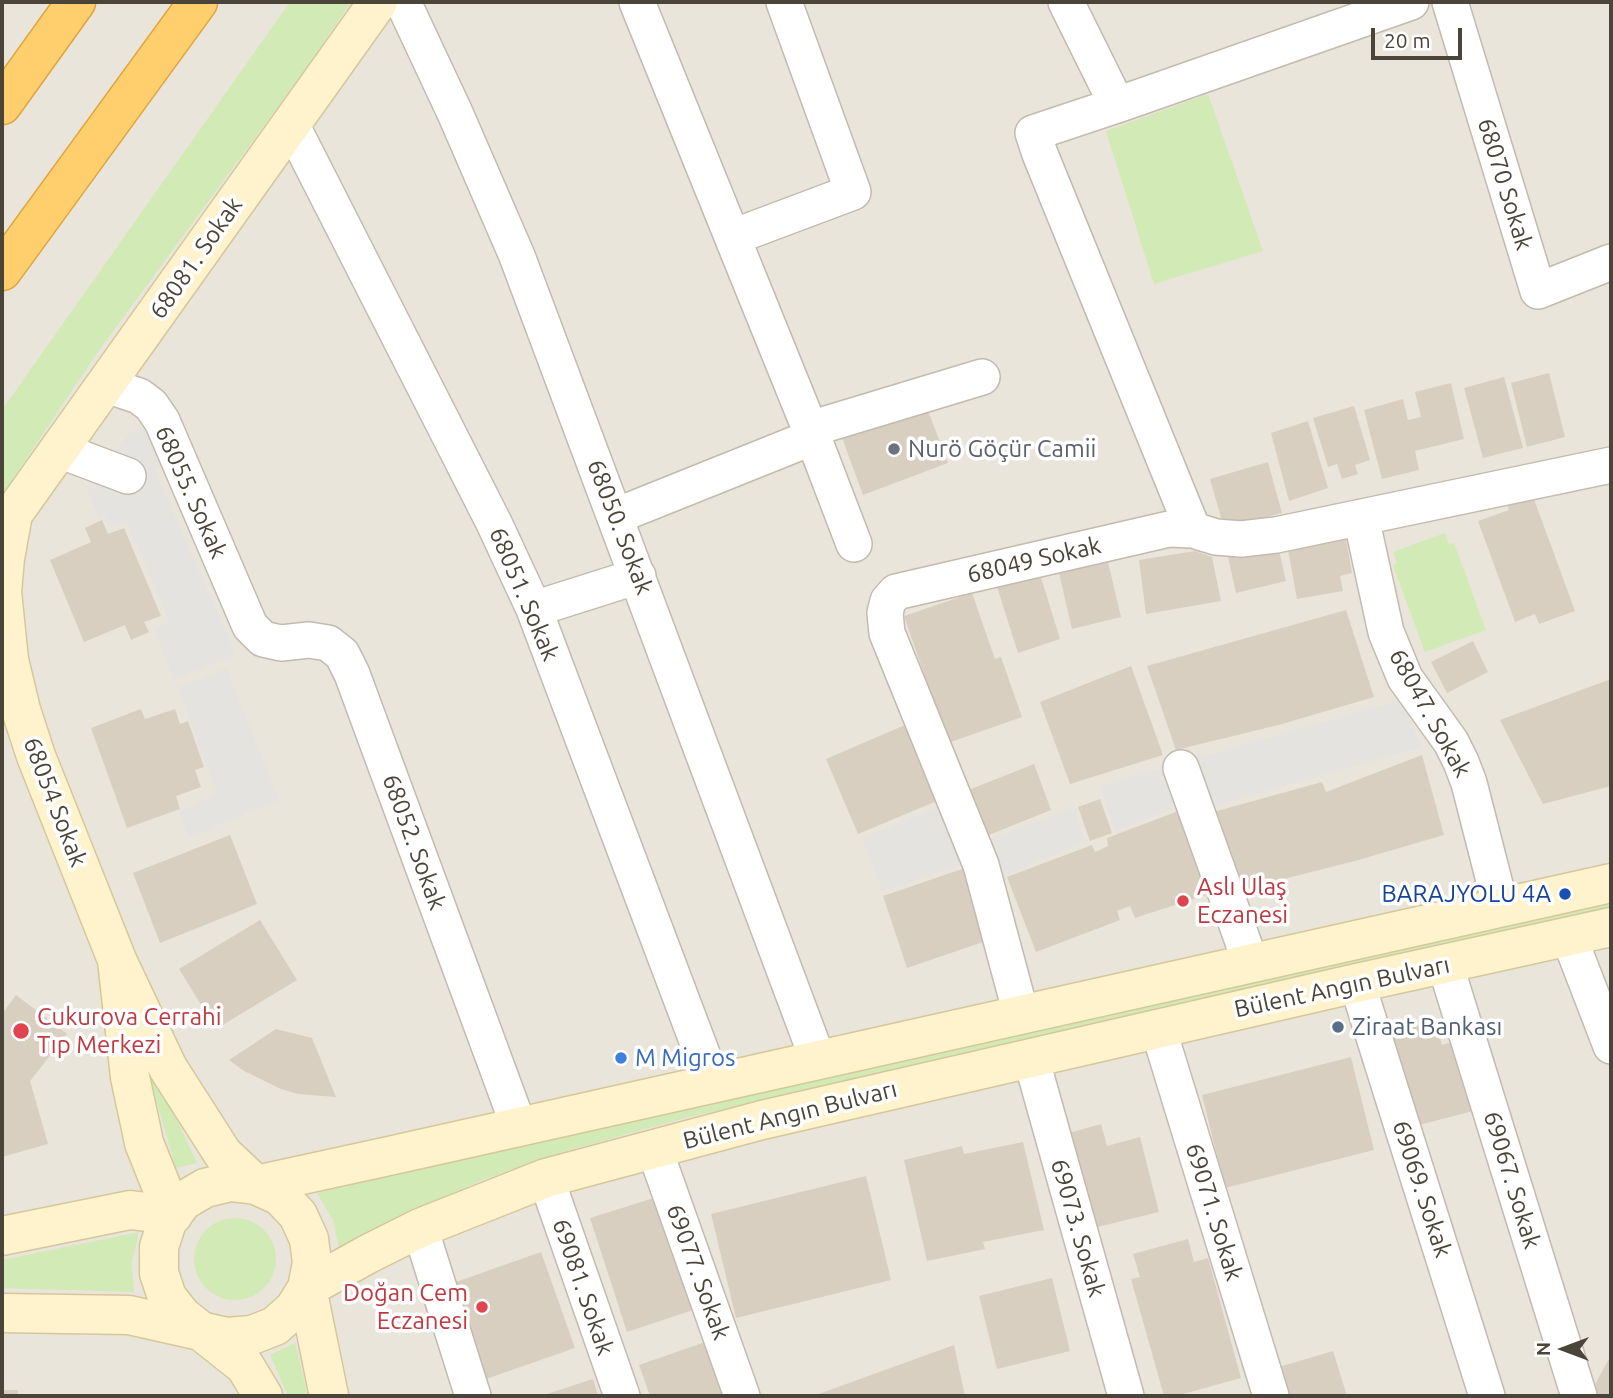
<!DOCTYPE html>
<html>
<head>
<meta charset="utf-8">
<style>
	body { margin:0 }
	#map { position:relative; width:1613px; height:1398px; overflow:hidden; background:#f6f3ec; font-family:Ubuntu,sans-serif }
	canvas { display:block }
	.frame { position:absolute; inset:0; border:4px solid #4b4439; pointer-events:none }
	.north { position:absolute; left:1529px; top:1314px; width:70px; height:70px; -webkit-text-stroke:5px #fff; paint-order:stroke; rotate:270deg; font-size:19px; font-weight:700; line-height:28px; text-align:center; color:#4b4439 }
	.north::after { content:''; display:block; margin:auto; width:24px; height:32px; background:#4b4439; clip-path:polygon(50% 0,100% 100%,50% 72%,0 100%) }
	.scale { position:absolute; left:1371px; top:28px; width:91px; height:32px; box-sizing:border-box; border:4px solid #4b4439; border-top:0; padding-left:9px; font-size:21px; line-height:24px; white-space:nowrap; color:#4b4439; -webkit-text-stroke:5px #fff; paint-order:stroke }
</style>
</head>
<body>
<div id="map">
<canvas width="1613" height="1398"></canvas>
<div class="frame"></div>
<div class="north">N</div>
<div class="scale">20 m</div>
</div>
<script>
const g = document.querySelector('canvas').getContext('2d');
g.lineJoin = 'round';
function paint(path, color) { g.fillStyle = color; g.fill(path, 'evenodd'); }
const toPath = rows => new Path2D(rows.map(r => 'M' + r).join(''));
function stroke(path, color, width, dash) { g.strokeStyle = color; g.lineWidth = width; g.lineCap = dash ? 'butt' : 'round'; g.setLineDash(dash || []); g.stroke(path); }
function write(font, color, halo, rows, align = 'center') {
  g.font = font + ' Ubuntu,sans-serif'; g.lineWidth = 7; g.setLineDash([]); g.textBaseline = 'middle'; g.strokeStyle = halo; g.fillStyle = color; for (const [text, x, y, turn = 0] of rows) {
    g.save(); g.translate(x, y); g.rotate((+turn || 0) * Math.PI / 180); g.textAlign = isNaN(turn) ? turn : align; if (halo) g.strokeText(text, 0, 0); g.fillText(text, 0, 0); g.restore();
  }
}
const residential = toPath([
	[2,2,1611,2,1611,1396,2,1396]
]);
const green = toPath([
	[290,2,351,2,309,64,95,356,2,495,2,410],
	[1208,94,1263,251,1154,284,1106,131],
	[1445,533,1449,544,1454,543,1486,630,1425,652,1393,565,1397,563,1393,552],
	[1611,903,1611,910,975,1050,685,1118,566,1151,482,1180,399,1218,341,1257,333,1220,317,1193,683,1109],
	[136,1031,197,1163,176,1168],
	'194 1259a41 41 0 1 1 82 0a41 41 0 1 1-82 0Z',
	[139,1232,132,1262,134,1292,2,1288,2,1260],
	[295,1343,308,1396,288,1396,270,1355]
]);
const parking = toPath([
	[144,429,160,465,154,469,236,655,174,680,154,630,170,622,126,521,110,527,105,516,99,518,87,490,103,479,102,466,132,431],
	[226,668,279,800,189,838,179,812,217,793,178,688],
	[1400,700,1422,747,1214,806,1181,805,1116,831,1100,786],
	[947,803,969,861,883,892,862,838],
	[1073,807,1086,842,995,879,982,843]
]);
const building = toPath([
	[1549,373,1565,437,1527,447,1511,383],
	[1504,377,1523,448,1483,458,1464,388],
	[1451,383,1464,439,1415,451,1419,470,1382,479,1364,410,1403,399,1408,420,1421,417,1415,392],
	[925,403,948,463,863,495,841,435],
	[1354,406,1370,460,1355,465,1358,474,1342,479,1337,464,1328,467,1313,418],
	[1308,421,1328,488,1289,501,1271,433],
	[1268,462,1282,513,1224,528,1210,479],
	[1531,491,1575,611,1539,624,1535,614,1515,622,1478,521,1509,510,1505,500],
	[102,520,108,534,124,528,161,616,144,622,149,632,131,640,125,625,84,642,50,560,91,542,85,528],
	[1345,534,1352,573,1340,576,1343,591,1297,599,1287,544],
	[1278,546,1286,581,1236,593,1228,557],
	[1195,551,1212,557,1221,601,1146,614,1139,560],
	[1108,562,1121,617,1072,629,1059,573],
	[1040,574,1060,639,1018,653,997,587],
	[972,593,995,659,1001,657,1022,717,948,743,904,616],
	[1346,610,1374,697,1282,724,1176,750,1147,666],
	[1473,641,1488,672,1447,693,1431,662],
	[1131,666,1163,755,1070,784,1040,702],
	[1611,679,1611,786,1543,804,1500,720],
	[141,709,145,719,175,709,180,724,188,721,204,767,195,770,201,787,176,796,180,809,127,828,91,728],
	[912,722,944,798,858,834,826,759],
	[1422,755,1444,835,1355,861,1240,890,1210,813,1322,782,1326,792],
	[1034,764,1051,810,979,839,961,793],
	[1100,799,1112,833,1090,841,1078,807],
	[1181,810,1212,893,1135,918,1130,906,1117,911,1120,920,1036,952,1007,877,1092,845,1095,852,1108,846,1107,838],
	[230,835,257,904,160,943,133,873],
	[971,866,995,938,907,968,883,896],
	[260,920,297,980,216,1029,179,969],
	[16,995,67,1034,30,1081,48,1144,2,1157,2,1014],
	[1436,1021,1442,1045,1464,1039,1481,1109,1400,1130,1376,1036],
	[276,1029,312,1038,336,1097,298,1094,281,1089,244,1071,229,1060],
	[1351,1057,1374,1150,1225,1188,1202,1095],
	[1101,1124,1107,1146,1140,1137,1159,1212,1093,1228,1069,1133],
	[1023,1142,1044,1230,983,1242,985,1249,927,1261,904,1160,962,1146,964,1154],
	[866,1176,891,1280,736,1318,711,1214],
	[657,1197,693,1310,627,1332,590,1218],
	[1188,1239,1194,1262,1208,1258,1241,1378,1176,1396,1164,1396,1131,1279,1140,1277,1133,1254],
	[541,1252,575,1348,483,1380,450,1284],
	[1052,1278,1070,1351,997,1369,979,1296],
	[705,1342,725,1396,650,1396,639,1365],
	[954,1345,965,1396,813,1396],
	[1333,1351,1347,1396,1288,1396,1279,1367],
	[1611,1355,1611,1396,1595,1396,1592,1390],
	[593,1379,598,1396,541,1396],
	[2,1390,18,1390,18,1396,2,1396]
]);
const street = toPath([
	[403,2,455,113,517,256,818,1060],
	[637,2,810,429,854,544],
	[1066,2,1117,105,1033,133,1040,154,1193,530],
	[1450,2,1538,291,1611,262],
	[1117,105,1411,2],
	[291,124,494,523,534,609,713,1083],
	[733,237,853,192,784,2],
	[106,385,139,396,151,405,162,421,250,626,263,639,281,643,309,640,328,643,342,654,352,674,519,1127],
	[810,429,982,377],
	[59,450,128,476],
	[616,516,813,437],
	[1361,517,1386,632,1405,678,1451,742,1461,762,1469,783,1501,908],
	[534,609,638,576],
	[1181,768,1251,964],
	[1569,937,1611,1046],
	[1445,964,1579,1396],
	[1357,983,1487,1396],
	[1021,1014,981,865,887,633,885,613,888,601,896,592,1169,529,1193,530,1216,537,1241,539,1276,535,1611,465],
	[1158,1028,1271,1396],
	[1031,1058,1126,1396],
	[654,1148,742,1396],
	[546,1178,622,1396],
	[420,1228,473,1396]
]);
const secondary = toPath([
	[117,960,36,756,21,710,9,660,2,592,5,558,13,514,378,2],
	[173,1215,144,1143,141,1128,130,1077,117,960,168,1068,223,1154,256,1185,280,1196,298,1215,309,1239,312,1263,307,1288,329,1396],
	[2,1236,130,1210,173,1215],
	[2,1313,129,1315,227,1337,252,1335,275,1326,294,1309,307,1288,368,1254,420,1228,546,1178,762,1120,1357,983,1611,927],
	[263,1396,245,1366,182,1316,167,1297,159,1273,159,1247,167,1222,183,1201,205,1188,230,1182,256,1185,389,1156,1611,883]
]);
const highway = toPath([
	[2,105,76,2],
	[2,271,198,2]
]);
const markers = [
	[894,449,7,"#6b7280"],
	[1565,894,7,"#1a4fb4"],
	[1183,901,7,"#e0444e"],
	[1338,1027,7,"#5c6f8a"],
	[21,1031,9,"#e0444e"],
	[621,1058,7,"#3f7fe0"],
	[482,1307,7,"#e0444e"]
];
const streetNames = [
	["68070 Sokak",1505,184,73],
	["68081. Sokak",196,258,-55],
	["68055. Sokak",191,492,66],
	["68050. Sokak",620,527,69],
	["68049 Sokak",1034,560,-13],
	["68051. Sokak",524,594,67],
	["68047. Sokak",1430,713,61],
	["68054 Sokak",55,802,69],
	["68052. Sokak",414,842,70],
	["Bülent Angın Bulvarı",1342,987,-12],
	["Bülent Angın Bulvarı",790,1115,-14],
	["69067. Sokak",1512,1180,73],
	["69069. Sokak",1422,1189,72],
	["69071. Sokak",1214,1212,73],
	["69073. Sokak",1078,1228,74],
	["69077. Sokak",698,1272,70],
	["69081. Sokak",583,1287,71]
];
const worshipNames = [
	["Nurö Göçür Camii",908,449]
];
const healthNames = [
	["Aslı Ulaş",1197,887],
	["Eczanesi",1197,915],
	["Cukurova Cerrahi",37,1017],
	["Tıp Merkezi",37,1045],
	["Doğan Cem",468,1293,"right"],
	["Eczanesi",468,1321,"right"]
];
const transitNames = [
	["BARAJYOLU 4A",1551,894]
];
const serviceNames = [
	["Ziraat Bankası",1352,1027]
];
const shopNames = [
	["M Migros",635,1058]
];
paint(residential, '#eae5da');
paint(green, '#d2eab5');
paint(parking, '#e5e3e0');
paint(building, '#d8cfc1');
stroke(street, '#c2bbae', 38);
stroke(secondary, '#d6c79b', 41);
stroke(highway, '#e0a43c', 41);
stroke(street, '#fff', 35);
stroke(secondary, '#fff3cd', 38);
stroke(highway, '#ffcf6e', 38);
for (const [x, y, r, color] of markers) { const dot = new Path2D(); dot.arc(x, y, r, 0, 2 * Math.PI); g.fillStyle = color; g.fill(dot); stroke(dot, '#fff', 2.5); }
write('24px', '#4b4439', '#fff', streetNames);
write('24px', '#5b616d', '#fff', worshipNames, 'left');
write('24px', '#be3a42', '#fff', healthNames, 'left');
write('24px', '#164399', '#fff', transitNames, 'right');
write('24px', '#4e5e75', '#fff', serviceNames, 'left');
write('24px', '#366cbe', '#fff', shopNames, 'left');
</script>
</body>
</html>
